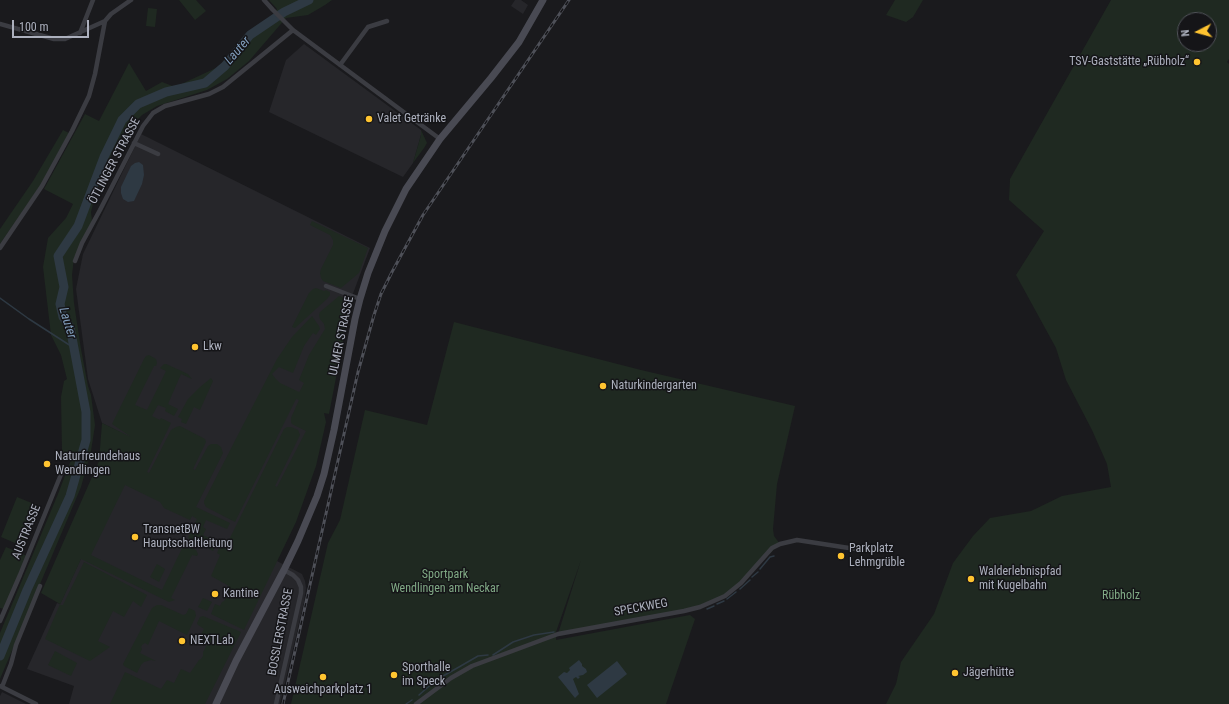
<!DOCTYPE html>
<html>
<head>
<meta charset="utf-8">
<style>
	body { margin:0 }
	#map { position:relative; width:1229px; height:704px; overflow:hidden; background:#1a1a1d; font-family:"Roboto Condensed",sans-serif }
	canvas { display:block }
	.north { position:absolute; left:1177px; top:12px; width:40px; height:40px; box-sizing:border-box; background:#151518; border:1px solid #51535a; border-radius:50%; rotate:264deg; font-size:11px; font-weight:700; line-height:16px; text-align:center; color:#acb0bd }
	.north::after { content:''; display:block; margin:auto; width:14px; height:18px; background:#ffc430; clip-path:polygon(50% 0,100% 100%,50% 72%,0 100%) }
	.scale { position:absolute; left:12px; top:20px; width:77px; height:18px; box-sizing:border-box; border:2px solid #acb0bd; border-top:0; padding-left:5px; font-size:12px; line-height:14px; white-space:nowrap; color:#acb0bd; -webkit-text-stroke:3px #151518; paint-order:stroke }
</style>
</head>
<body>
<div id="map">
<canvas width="1229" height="704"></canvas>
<div class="north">N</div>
<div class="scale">100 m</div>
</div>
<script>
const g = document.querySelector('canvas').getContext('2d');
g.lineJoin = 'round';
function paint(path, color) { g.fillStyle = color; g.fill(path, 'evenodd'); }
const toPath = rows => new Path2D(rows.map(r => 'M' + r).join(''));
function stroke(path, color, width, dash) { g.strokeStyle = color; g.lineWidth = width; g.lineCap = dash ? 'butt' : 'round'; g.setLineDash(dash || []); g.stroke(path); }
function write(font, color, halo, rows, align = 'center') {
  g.font = font + ' "Roboto Condensed",sans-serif'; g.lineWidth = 3; g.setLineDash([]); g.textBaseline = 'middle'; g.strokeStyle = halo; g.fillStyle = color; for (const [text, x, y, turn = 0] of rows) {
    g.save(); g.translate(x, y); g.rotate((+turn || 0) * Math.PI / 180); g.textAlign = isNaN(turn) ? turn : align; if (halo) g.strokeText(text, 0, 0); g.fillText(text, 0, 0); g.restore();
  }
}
const built = toPath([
	[515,0,521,0,528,5,523,14,511,6],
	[304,44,421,130,421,135,413,163,403,177,269,112,286,60],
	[141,134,370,248,339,331,277,561,302,574,305,581,306,588,304,602,280,704,69,704,74,686,27,669,57,603,60,604,135,440,102,423,88,379,76,289,83,254],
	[2,692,26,704,0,704,0,696]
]);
const green = toPath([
	[179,0,196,0,206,11,195,20],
	[269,0,332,0,325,5,308,15,286,18,249,61,227,79,207,90,157,106,142,115,122,135,112,152,106,171,96,192,91,212,92,221,74,258,72,275,74,303,81,349,88,386,91,395,95,425,91,451,81,487,0,679,0,633,58,494,71,460,62,451,61,397,64,381,67,379,61,355,51,335,43,267,48,238,66,218,73,204,44,189,85,114,99,121,129,63,146,91,162,82,175,87,218,67,240,42,273,16,277,9],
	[895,0,923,0,913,17,906,22,886,15],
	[1111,0,1229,0,1229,59,1227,62,1229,64,1229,704,886,704,896,684,901,662,934,614,953,563,973,536,990,518,1031,511,1062,496,1111,487,1107,464,1092,430,1066,380,1056,348,1016,275,1044,231,1009,200,1010,179],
	[1185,20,1209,20,1209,44,1185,44],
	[148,8,157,9,155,27,146,26],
	[63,130,69,133,42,183,0,244,0,229,33,181],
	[421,130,427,143,424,148,413,163,421,135],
	[312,221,368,248,359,273,341,288,323,281,321,278,320,273,321,269,333,245,333,240,330,235,310,225],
	[316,288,324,291,326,290,330,292,330,295,327,299,295,328,292,327,309,293,313,289],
	[339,296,347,299,349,310,329,414,324,413,326,422,316,466,296,522,244,630,211,614,215,604,220,606,222,602,224,601,226,598,226,592,229,586,211,576,220,555,217,553,221,544,226,546,284,429,287,427,291,427,298,430,300,435,275,486,277,487,306,431,292,424,291,422,291,418,299,400,296,399,235,522,206,507,204,503,204,501,277,359,292,337,312,316,319,326,320,329,316,335,313,333,304,346,293,373,279,367,272,374,275,378,280,383,299,392,300,391,304,383,299,380,309,355,325,329,324,324,320,319,319,315,320,312],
	[454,322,641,370,795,406,777,484,773,529,774,536,780,544,725,596,700,607,558,634,581,560,556,632,556,640,690,615,695,619,666,704,291,704,328,543,340,520,365,410,427,425],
	[149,355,156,359,157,363,156,366,154,366,135,405,147,410,166,371,160,368,164,364,166,364,188,374,192,379,181,374,168,404,178,409,174,416,165,411,166,408,158,405,152,416,160,420,161,418,171,423,147,472,149,473,171,430,176,427,180,426,205,439,206,442,193,469,195,470,208,446,211,444,217,444,221,447,223,453,196,507,230,523,227,529,206,520,203,527,206,529,203,535,217,542,213,551,188,538,197,519,192,516,190,520,164,508,160,502,125,485,91,555,162,590,184,544,196,550,198,554,197,556,192,555,171,598,175,600,169,602,81,559,60,605,63,605,84,562,147,595,141,607,133,601,124,617,113,611,98,641,110,647,90,661,45,639,60,604,41,593,99,461,102,423,131,437,112,424,144,359,146,356],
	[211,378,213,381,200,410,194,407,186,424,181,422,182,419,178,417,188,399,200,387],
	[17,497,39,506,22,546,1,537],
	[6,547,27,556,4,609,0,608,0,560],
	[157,564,165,569,159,582,150,577],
	[203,598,212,602,207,611,198,607],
	[157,605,161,605,183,615,186,614,189,608,195,611,196,616,187,635,159,621,148,645,145,643,142,645,141,647,142,649,140,653,156,661,151,660,144,662,141,665,137,673,124,666,123,664,152,608],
	[203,616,241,632,205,704,110,704,125,672,161,689,167,680,174,683,181,669,190,673,199,660,201,659,203,656,203,652,207,645,198,640,204,629,198,625,197,623,200,617],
	[55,651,77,663,71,676,48,665]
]);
const water = toPath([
	[139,162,143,165,144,175,142,184,134,201,128,202,123,199,121,193,121,187,131,166,135,163],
	[579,660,582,664,582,666,586,669,587,672,583,675,578,676,580,677,578,679,576,677,573,679,579,694,575,698,558,677,564,672,567,673,570,670,569,668],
	[617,661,627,674,597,698,587,685]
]);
const stream = toPath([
	[0,298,29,319,74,348],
	[760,569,770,557,774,556],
	[752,577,758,572],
	[740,589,750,580],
	[727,599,736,592],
	[717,604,724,601],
	[707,609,714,606],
	[493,655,513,642,534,635,554,632],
	[419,695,436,680,459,667,478,656,488,655],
	[406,704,412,700]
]);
const river = toPath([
	[0,656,27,590,70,496,86,440,86,412,70,327,63,317,60,304,64,287,58,256,78,226,104,157,122,120,138,104,166,92,205,83,225,66,250,35,284,12,309,0]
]);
const street = toPath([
	[264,0,273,10,293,30,440,139],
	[0,24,54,39,65,39,105,21,111,14,131,0],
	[80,33,93,0],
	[340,65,368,27,387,21],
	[134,143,158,154],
	[0,248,42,186,72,131,89,96,95,74,105,21],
	[75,261,82,243,100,210,143,126,153,113,165,106,209,94,223,87,293,30],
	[326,286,360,299],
	[0,621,20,575,62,472],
	[0,686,36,704],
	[2,687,11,664,16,645,40,586],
	[276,704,301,593,301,587,298,580,293,575,284,570],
	[416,704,451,678,472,666,558,634,684,611,700,607,725,596,741,583,772,548,780,544,797,540,862,550]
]);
const secondary = toPath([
	[216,704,236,661,284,570,298,541,317,496,324,474,334,430,355,319,360,299,368,273,385,231,406,189,440,139,491,78,519,42,543,0]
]);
const rail = toPath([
	[283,704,358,372,374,315,381,294,392,272,423,215,569,0]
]);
const markers = [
	[1197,62,4,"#ffc430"],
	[369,119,4,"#ffc430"],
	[195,347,4,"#ffc430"],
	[603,386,4,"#ffc430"],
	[47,464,4,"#ffc430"],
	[135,537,4,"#ffc430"],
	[841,556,4,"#ffc430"],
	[971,579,4,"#ffc430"],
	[215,594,4,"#ffc430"],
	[182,641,4,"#ffc430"],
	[955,673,4,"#ffc430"],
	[394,675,4,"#ffc430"],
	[323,677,4,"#ffc430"]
];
const poiNames = [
	["TSV-Gaststätte „Rübholz“",1189,62,"right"],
	["Valet Getränke",377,119],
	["Lkw",203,347],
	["Naturkindergarten",611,386],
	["Naturfreundehaus",55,457],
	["Wendlingen",55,471],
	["TransnetBW",143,530],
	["Hauptschaltleitung",143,544],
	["Parkplatz",849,549],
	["Lehmgrüble",849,563],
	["Walderlebnispfad",979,572],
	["mit Kugelbahn",979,586],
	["Kantine",223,594],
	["NEXTLab",190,641],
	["Sporthalle",402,668],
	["im Speck",402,682],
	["Jägerhütte",963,673],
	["Ausweichparkplatz 1",323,690,"center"]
];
const streetNames = [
	["ÖTLINGER STRASSE",115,161,-62],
	["ULMER STRASSE",342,336,-78],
	["AUSTRASSE",27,532,-68],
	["SPECKWEG",641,608,-10],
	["BOSSLERSTRASSE",281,632,-79]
];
const parkNames = [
	["Sportpark",445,575],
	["Wendlingen am Neckar",445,589],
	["Rübholz",1121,596]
];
const waterNames = [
	["Lauter",238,51,-49],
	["Lauter",67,323,73]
];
paint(built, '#26262a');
paint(green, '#1f2921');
paint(water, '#2e3943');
stroke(stream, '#2e3943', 1.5);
stroke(river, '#2e3943', 9);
stroke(street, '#3b3c42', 4.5);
stroke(secondary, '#494a53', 7);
stroke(rail, '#4e5058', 3);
stroke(rail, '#151518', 1.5, [4.5]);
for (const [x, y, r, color] of markers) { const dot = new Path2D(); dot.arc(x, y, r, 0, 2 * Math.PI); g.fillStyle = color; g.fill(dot); stroke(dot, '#151518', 1.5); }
write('12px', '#acb0bd', '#151518', poiNames, 'left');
write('12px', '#acb0bd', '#151518', streetNames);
write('12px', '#81aa86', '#151518', parkNames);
write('italic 13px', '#809dbb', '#151518', waterNames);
</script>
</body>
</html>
